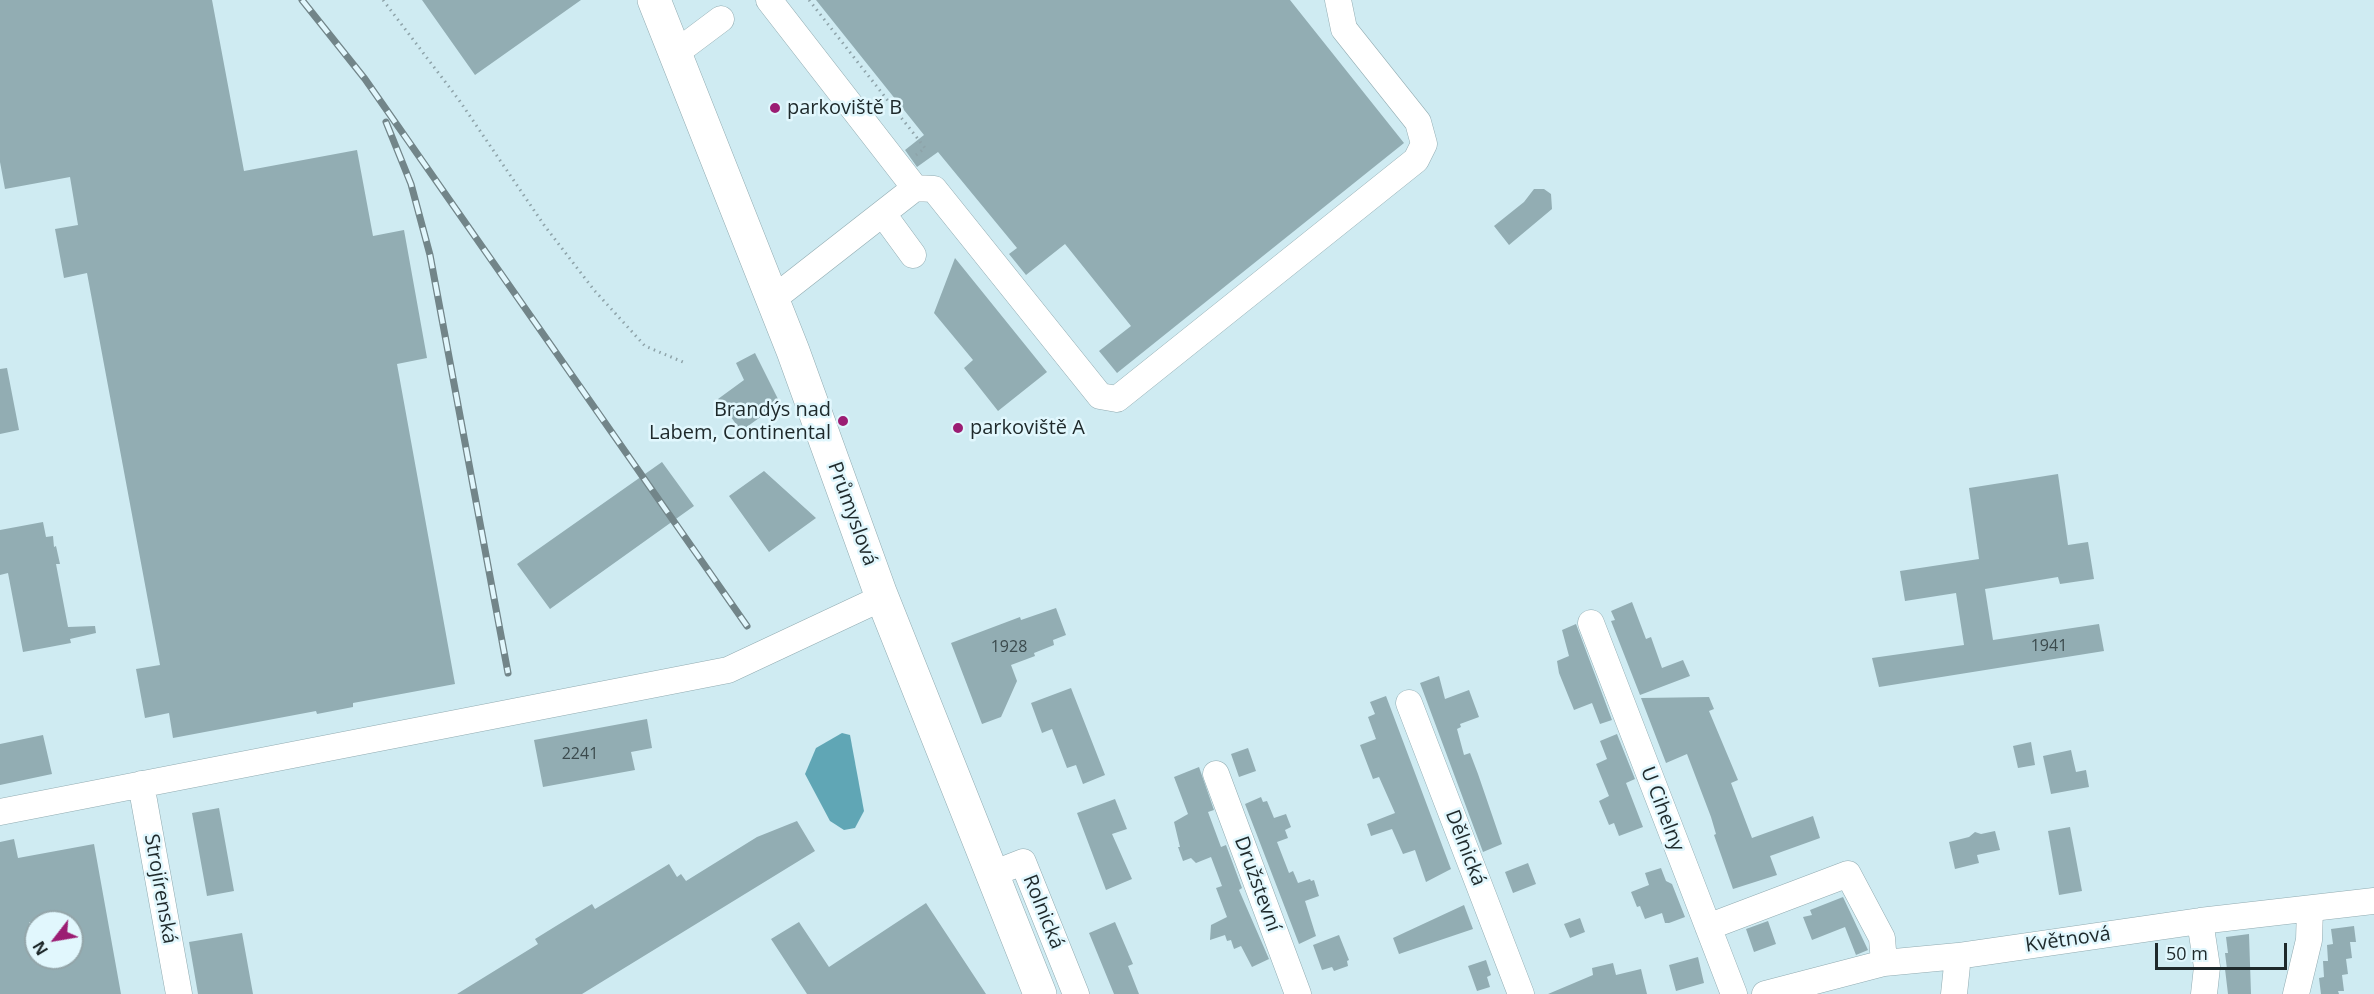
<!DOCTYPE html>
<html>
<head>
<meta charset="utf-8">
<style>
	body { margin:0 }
	#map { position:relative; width:2374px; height:994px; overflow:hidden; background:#cfebf2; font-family:"Open Sans",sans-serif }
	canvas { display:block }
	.north { position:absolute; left:24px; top:910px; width:60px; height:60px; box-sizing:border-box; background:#e1f7fd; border:2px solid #93a5a9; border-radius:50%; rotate:239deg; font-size:16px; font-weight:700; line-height:24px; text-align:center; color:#1e292b }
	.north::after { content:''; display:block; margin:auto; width:21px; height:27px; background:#9b1d73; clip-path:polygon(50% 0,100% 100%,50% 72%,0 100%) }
	.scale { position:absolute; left:2155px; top:943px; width:132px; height:27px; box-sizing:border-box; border:3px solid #1e292b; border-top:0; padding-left:8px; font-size:18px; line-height:21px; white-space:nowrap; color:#1e292b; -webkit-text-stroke:4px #e1f7fd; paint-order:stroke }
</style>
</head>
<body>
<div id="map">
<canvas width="2374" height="994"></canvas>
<div class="north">N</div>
<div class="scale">50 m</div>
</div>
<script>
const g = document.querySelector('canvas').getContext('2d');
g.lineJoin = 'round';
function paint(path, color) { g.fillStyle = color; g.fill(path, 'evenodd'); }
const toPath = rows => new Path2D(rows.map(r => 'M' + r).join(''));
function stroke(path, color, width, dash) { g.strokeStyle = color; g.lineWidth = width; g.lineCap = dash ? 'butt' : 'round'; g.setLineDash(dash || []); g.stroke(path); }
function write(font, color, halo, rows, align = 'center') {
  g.font = font + ' "Open Sans",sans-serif'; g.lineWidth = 5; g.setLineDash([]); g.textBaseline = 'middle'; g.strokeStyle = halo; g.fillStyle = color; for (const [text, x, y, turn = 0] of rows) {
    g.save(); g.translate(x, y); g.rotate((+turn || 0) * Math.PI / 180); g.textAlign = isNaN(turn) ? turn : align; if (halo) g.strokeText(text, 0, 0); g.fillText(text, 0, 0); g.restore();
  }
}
const water = toPath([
	[842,733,850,735,864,811,855,828,844,830,830,821,805,774,816,748]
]);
const building = toPath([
	[0,0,212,0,244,171,357,150,373,236,404,230,427,358,397,364,455,684,353,703,353,707,317,714,316,711,173,738,169,713,145,718,136,669,160,665,87,273,64,278,55,229,78,225,70,177,5,189,0,162],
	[422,0,581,0,475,75],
	[816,0,1290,0,1404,143,1117,373,1099,351,1131,326,1065,244,1026,275,1009,254,1017,248,938,152,917,167,905,150,924,135],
	[1534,189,1544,189,1551,194,1552,209,1509,245,1494,226,1524,202],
	[955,258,1047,372,998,411,964,368,973,360,934,313],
	[755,353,780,403,741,431,718,399,744,380,736,363],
	[7,368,19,430,0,434,0,369],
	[662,462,694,506,550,609,517,564],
	[764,471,816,518,769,552,729,496],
	[2058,474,2068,545,2088,542,2094,579,2060,584,2058,577,1985,589,1993,640,2099,624,2104,651,1879,687,1872,658,1964,645,1956,593,1905,601,1900,571,1979,559,1969,488],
	[43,522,46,537,53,536,54,547,56,546,60,564,56,564,68,627,95,626,96,633,70,639,71,643,23,652,8,573,0,575,0,530],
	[1632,602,1646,639,1651,637,1662,668,1683,660,1690,676,1640,695,1611,621,1615,620,1611,611],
	[1056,608,1066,635,1053,640,1054,645,1034,653,1035,656,1011,665,1017,681,1001,717,982,724,951,643,1020,617,1021,620],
	[1576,624,1612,720,1600,724,1592,703,1574,710,1559,673,1557,661,1569,656,1562,630],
	[1439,676,1445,699,1469,690,1479,717,1460,724,1461,727,1457,729,1464,755,1470,753,1478,774,1502,844,1483,852,1420,683],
	[1071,688,1105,775,1083,784,1076,765,1067,768,1052,729,1042,733,1031,703],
	[1386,696,1451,869,1426,882,1415,850,1403,854,1392,829,1371,836,1367,824,1395,813,1379,777,1373,779,1360,745,1376,739,1368,717,1375,714,1370,702],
	[1709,697,1714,709,1709,711,1738,780,1731,783,1752,838,1813,816,1820,838,1770,856,1777,875,1733,889,1714,835,1716,834,1711,817,1687,754,1666,763,1641,698],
	[647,719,652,748,631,752,635,770,543,787,534,740],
	[1617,734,1635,779,1626,783,1643,827,1619,836,1614,823,1609,825,1599,801,1609,796,1596,764,1607,759,1600,741],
	[43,735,52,774,0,785,0,744],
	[2031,742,2035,765,2018,768,2013,746],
	[1248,748,1256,771,1239,777,1231,754],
	[2071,750,2076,772,2086,770,2089,787,2051,794,2043,756],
	[1199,767,1214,810,1208,812,1221,847,1226,845,1242,888,1239,890,1269,959,1252,967,1241,946,1234,949,1231,940,1227,941,1225,935,1210,940,1211,925,1227,917,1216,888,1222,886,1211,857,1196,863,1191,858,1183,861,1178,847,1180,847,1174,822,1188,814,1174,777],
	[1261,797,1263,802,1267,801,1274,818,1286,814,1291,827,1285,830,1288,838,1277,842,1289,873,1293,871,1298,883,1310,879,1311,881,1314,880,1318,893,1319,896,1305,901,1316,936,1299,944,1245,804],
	[1115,799,1127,829,1112,834,1132,879,1106,890,1077,813],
	[219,808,234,891,207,896,192,813],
	[797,821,815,851,582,994,457,994,538,944,535,939,556,926,592,904,595,909,669,864,677,877,681,874,686,881,757,837],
	[2070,827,2082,891,2059,895,2048,831],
	[1995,831,2000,850,1977,855,1979,863,1955,869,1949,842,1969,837,1975,832,1981,834],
	[14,839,18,858,94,844,121,994,0,994,0,842],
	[29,922,72,922,72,958,36,958],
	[1528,863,1536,884,1513,893,1505,872],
	[1661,868,1666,881,1672,884,1685,917,1669,923,1665,923,1662,913,1645,919,1640,906,1637,907,1631,892,1649,885,1645,873],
	[1843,897,1868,950,1856,955,1845,927,1812,940,1803,917,1812,915,1810,910],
	[926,903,986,994,807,994,771,939,799,922,829,967],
	[1464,905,1473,929,1399,954,1393,938],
	[1580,918,1585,932,1570,938,1564,924],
	[1768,921,1776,944,1754,952,1746,929],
	[1115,922,1133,964,1128,966,1139,994,1114,994,1089,933],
	[2354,926,2356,942,2350,942,2352,958,2346,959,2348,974,2342,975,2344,991,2338,991,2339,994,2321,994,2319,978,2324,977,2323,961,2328,961,2327,945,2333,944,2331,929],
	[242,933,253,994,198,994,189,942],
	[2249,934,2251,994,2228,994,2225,969,2227,969,2225,953,2228,953,2226,937],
	[1339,935,1349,960,1347,961,1348,966,1334,971,1332,967,1322,970,1313,945],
	[1698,957,1704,983,1676,991,1669,965],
	[1486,960,1491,975,1487,977,1490,987,1477,991,1468,966],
	[1613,963,1616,975,1641,969,1647,994,1548,994,1593,975,1592,968]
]);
const path = toPath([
	[383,0,459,100,544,225,594,290,645,346,683,362],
	[809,0,925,148,916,155]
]);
const minor = toPath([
	[769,0,915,188],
	[674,51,685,46,721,19],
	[883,214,913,255],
	[773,299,915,188,934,189,1100,396,1117,399,1416,160,1424,144,1418,122,1344,29,1338,0],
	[1591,623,1734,994],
	[1409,703,1521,994],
	[1216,774,1298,994],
	[141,784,179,994],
	[0,812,728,670,871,603,880,592],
	[992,874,1023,862,1076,994],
	[2200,921,2207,967,2204,994],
	[1708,927,1848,874,1882,938,1884,963],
	[1765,994,1884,963,1958,956,2200,921,2374,901],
	[1954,994,1958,956],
	[2296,994,2309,940,2310,909]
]);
const major = toPath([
	[654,0,793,351,880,592,1040,994]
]);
const rail = toPath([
	[302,0,365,79,747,626],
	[386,122,411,184,430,255,508,673]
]);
const markers = [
	[775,108,6,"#9b1d73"],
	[843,421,6,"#9b1d73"],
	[958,428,6,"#9b1d73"]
];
const numberNames = [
	["1941",2049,646],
	["1928",1009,647],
	["2241",580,754]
];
const poiNames = [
	["parkoviště B",787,108],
	["Brandýs nad",831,410,"right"],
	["Labem, Continental",831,433,"right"],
	["parkoviště A",970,428]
];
const streetNames = [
	["Průmyslová",852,514,70],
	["U Cihelny",1662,809,69],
	["Dělnická",1465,848,69],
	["Družstevní",1257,884,70],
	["Strojírenská",160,889,80],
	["Rolnická",1043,912,68],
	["Květnová",2068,940,-8]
];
paint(water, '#60a6b5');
paint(building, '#92adb3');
stroke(minor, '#91abb1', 27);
stroke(major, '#91abb1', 34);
stroke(path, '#8ea3a9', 3, [1.5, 4.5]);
stroke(minor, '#fff', 26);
stroke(major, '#fff', 33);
stroke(rail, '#728589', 7);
stroke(rail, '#e1f7fd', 4.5, [14]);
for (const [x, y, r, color] of markers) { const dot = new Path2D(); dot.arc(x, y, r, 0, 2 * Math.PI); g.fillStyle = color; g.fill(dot); stroke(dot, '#e1f7fd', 2); }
write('16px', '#3b4a4d', null, numberNames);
write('20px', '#1e292b', '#e1f7fd', poiNames, 'left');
write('20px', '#1e292b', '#e1f7fd', streetNames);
</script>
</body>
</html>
